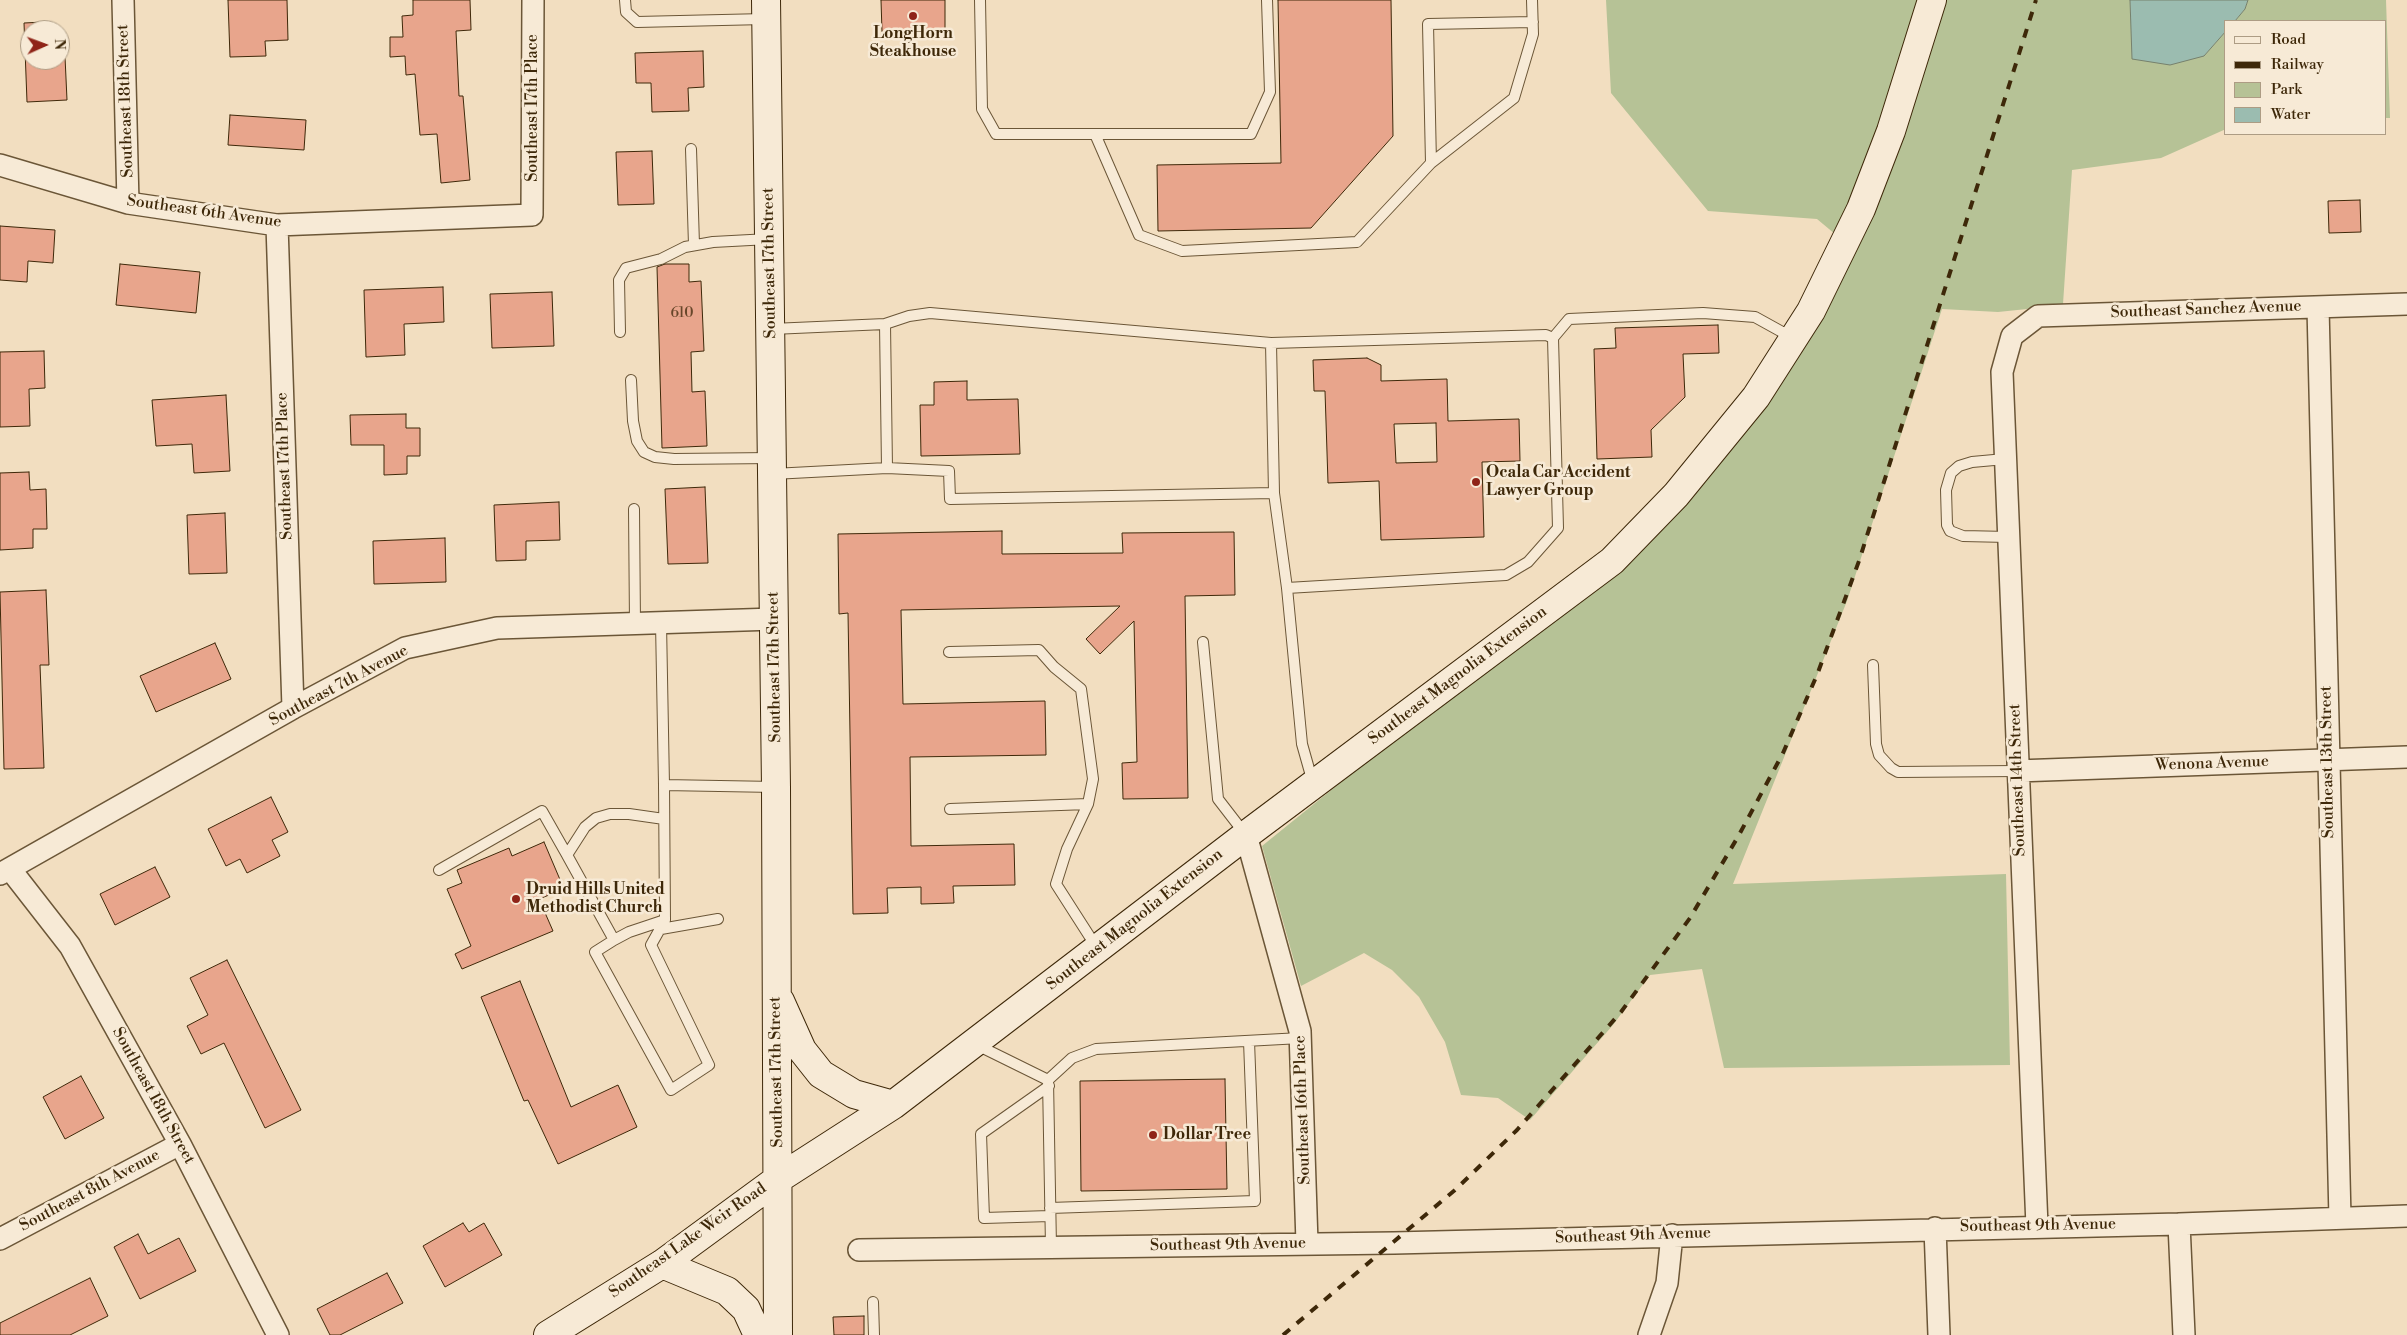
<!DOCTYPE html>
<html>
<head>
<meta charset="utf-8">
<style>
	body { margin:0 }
	#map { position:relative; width:2407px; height:1335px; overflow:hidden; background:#f2dec0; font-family:"Libre Bodoni",serif }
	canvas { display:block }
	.legend { position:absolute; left:2224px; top:20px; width:162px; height:115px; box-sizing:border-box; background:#f7ead6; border:1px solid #ad9c84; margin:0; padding:6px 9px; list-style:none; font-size:15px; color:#3e2809 }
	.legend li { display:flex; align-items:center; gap:10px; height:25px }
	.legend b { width:25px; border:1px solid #ad9c84 }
	.north { position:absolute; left:20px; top:20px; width:50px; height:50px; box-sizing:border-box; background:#f7ead6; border:1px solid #ad9c84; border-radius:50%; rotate:88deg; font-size:14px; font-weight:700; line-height:20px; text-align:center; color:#3e2809 }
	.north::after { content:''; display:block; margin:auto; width:18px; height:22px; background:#8f2418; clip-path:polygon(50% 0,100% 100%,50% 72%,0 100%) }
</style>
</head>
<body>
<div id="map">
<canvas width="2407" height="1335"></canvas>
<ul class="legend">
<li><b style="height:6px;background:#f7ead6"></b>Road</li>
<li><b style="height:6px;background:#3e2809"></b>Railway</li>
<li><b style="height:14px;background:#b6c296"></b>Park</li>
<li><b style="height:14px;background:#9bbcb0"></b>Water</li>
</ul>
<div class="north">N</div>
</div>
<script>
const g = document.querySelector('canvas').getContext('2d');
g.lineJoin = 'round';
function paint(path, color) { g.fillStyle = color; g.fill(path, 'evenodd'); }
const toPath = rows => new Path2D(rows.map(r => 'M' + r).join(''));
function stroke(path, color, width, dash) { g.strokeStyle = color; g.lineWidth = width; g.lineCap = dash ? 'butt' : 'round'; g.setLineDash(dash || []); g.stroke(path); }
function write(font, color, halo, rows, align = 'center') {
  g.font = font + ' "Libre Bodoni",serif'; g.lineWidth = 5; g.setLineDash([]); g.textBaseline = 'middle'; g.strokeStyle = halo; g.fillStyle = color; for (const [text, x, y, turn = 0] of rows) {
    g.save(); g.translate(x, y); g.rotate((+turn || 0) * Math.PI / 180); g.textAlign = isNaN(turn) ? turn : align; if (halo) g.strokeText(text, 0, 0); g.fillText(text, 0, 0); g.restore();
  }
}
const green = toPath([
	[1606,0,1918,0,1879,128,1850,205,1835,234,1817,219,1708,211,1611,93],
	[1945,0,2130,0,2130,15,2204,56,2226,31,2226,129,2161,158,2072,170,2063,304,2037,305,2027,309,1998,312,1942,309,1847,601,1733,884,2006,874,2010,1065,1724,1068,1702,969,1650,975,1613,1025,1530,1120,1498,1098,1461,1095,1445,1042,1419,997,1392,970,1364,953,1301,986,1262,846,1419,719,1767,402],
	[2248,0,2386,0,2390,118,2386,118,2386,21,2235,21,2245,9]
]);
const water = toPath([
	[2130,0,2248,0,2245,9,2235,21,2226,21,2226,31,2204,56,2170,65,2132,59,2130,0]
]);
const building = toPath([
	[228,0,287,0,288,40,265,41,266,56,230,57,228,0],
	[413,0,470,0,471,30,456,31,459,96,463,96,470,180,441,183,437,134,420,135,415,74,406,75,405,56,390,57,390,37,403,37,402,16,413,15,413,0],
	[881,0,945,0,945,31,882,32,881,0],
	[1278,0,1391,0,1393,136,1311,228,1158,231,1157,165,1281,163,1278,0],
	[44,22,44,30,30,30,30,60,60,60,60,35,64,35,67,100,27,102,24,23,44,22],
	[703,51,704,87,688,88,689,111,652,112,651,83,636,83,635,53,703,51],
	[230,115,306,120,304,150,228,145,230,115],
	[652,151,654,204,618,205,616,152,652,151],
	[2360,200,2361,232,2329,233,2328,201,2360,200],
	[0,226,55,230,53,263,28,261,27,282,0,280,0,226],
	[120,264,200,272,196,313,116,305,120,264],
	[665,264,689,264,689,282,701,281,704,351,691,352,692,392,705,391,707,446,662,448,657,267,665,264],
	[443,287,444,322,404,324,405,355,366,357,364,290,443,287],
	[552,292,554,346,492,348,490,294,552,292],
	[1718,325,1719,353,1683,354,1685,397,1651,430,1652,457,1597,459,1594,349,1616,348,1615,328,1718,325],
	[44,351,45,388,29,389,30,426,0,427,0,352,44,351],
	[1367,358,1381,365,1381,381,1447,379,1448,421,1519,419,1520,461,1482,462,1484,537,1381,540,1379,481,1328,483,1325,391,1314,391,1313,360,1367,358],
	[1436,423,1437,462,1396,463,1394,424,1436,423],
	[967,381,967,400,1018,399,1020,454,921,456,920,405,934,405,934,382,967,381],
	[226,395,230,471,194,473,192,444,156,446,152,400,226,395],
	[406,414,406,428,420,428,420,456,407,456,407,474,384,475,384,445,351,445,350,415,406,414],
	[29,472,30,490,46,489,47,529,33,529,33,548,0,550,0,473,29,472],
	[705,487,708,563,668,564,665,489,705,487],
	[559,502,560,540,526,541,526,560,496,561,494,505,559,502],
	[225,513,227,573,189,574,187,515,225,513],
	[1002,531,1002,554,1123,553,1122,533,1234,532,1235,595,1185,596,1188,798,1123,799,1122,763,1137,762,1134,621,1100,654,1086,639,1120,606,901,610,903,704,1045,701,1046,755,910,757,911,846,1014,844,1015,885,953,886,954,903,921,904,921,887,887,888,888,913,853,914,848,613,839,614,838,534,1002,531],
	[445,538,446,582,374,584,373,541,445,538],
	[46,590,49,665,40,665,44,768,4,769,0,592,46,590],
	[215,643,231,679,156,712,140,676,215,643],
	[271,797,288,832,272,840,280,856,247,873,240,859,226,866,208,829,271,797],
	[544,842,564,889,539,899,553,931,462,969,455,954,471,946,447,889,462,883,457,870,509,848,512,856,544,842],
	[155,867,170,897,115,925,100,894,155,867],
	[227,960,301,1110,265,1128,224,1043,201,1054,187,1026,208,1015,190,978,227,960],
	[520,981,571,1107,618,1085,637,1127,558,1164,528,1100,524,1101,481,997,520,981],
	[81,1076,104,1118,65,1139,43,1097,81,1076],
	[1225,1079,1227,1189,1081,1191,1080,1081,1225,1079],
	[463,1223,469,1232,484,1223,502,1255,445,1287,423,1246,463,1223],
	[138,1234,148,1254,179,1238,196,1271,140,1299,114,1247,138,1234],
	[387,1273,403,1303,340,1335,330,1335,317,1309,387,1273],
	[90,1278,108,1316,70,1335,0,1335,0,1323,90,1278],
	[864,1316,864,1335,834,1335,833,1317,864,1316]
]);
const lane = toPath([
	[625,0,626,12,637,22,765,19],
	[980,0,982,109,996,134,1251,134,1270,92,1267,0],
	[1095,134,1139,235,1182,251,1357,242,1431,163,1514,98,1533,34,1532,0],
	[691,149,694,245],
	[1431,163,1428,24,1533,22],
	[885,324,909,316,930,313,1271,343],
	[772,329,885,324,887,468,773,474],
	[620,332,619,280,626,268,661,259,685,247,713,242,769,239],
	[1553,338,1569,319,1703,313,1755,317,1793,338],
	[631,380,633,421,637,441,644,452,655,457,674,459,772,458],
	[2005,459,1972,462,1959,466,1951,473,1946,490,1947,525,1950,531,1963,536,2008,537],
	[887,468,949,471,950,499,1274,493,1271,343,1546,335,1553,338,1558,528,1528,562,1506,575,1287,588,1302,744,1313,783],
	[1274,493,1287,588],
	[634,509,635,624],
	[661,623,664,785,665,920,651,945,709,1065,671,1090,595,952,614,940,567,855,585,827,596,818,610,814,629,814,664,819],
	[1203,642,1218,799,1245,834],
	[949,652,1039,650,1054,667,1081,689,1093,779,1088,804,1067,849,1056,884,1097,948],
	[1873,665,1876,744,1879,755,1891,768,1898,772,2017,771],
	[664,785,775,787],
	[950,809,1088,804],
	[439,870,542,811,567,855],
	[661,929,718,919],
	[614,940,629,932,665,920],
	[977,1045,1048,1080],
	[1049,1086,981,1134,984,1218,1050,1216],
	[1050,1208,1255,1201,1249,1041],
	[1051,1247,1048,1080,1072,1058,1096,1049,1301,1038],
	[873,1302,874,1335]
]);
const street = toPath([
	[123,0,128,203],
	[0,165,128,203,277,225,532,215,533,0],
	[277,225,293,708],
	[2318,307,2340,1218],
	[2017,771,2407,757],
	[1246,835,1300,1031,1307,1243],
	[10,869,70,946,180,1144,278,1335],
	[0,874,293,708,405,648,497,628,774,619],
	[2179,1224,2184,1335],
	[2037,1226,2002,372,2012,336,2038,316,2407,304],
	[1935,1228,1939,1335],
	[0,1239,180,1144],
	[859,1250,1394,1243,2179,1224,2407,1216],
	[1649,1335,1667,1283,1672,1235]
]);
const secondary = toPath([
	[766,0,776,787,778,1335],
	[780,1001,802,1050,821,1074,854,1094,893,1105],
	[662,1264,727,1291,746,1309,758,1335],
	[548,1335,662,1264,778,1179,893,1105,1246,835,1612,561,1676,495,1756,397,1811,311,1861,209,1891,131,1932,0]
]);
const rail = toPath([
	[1283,1335,1455,1190,1517,1130,1621,1012,1690,918,1739,835,1783,753,1817,675,1859,561,2036,0]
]);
const markers = [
	[913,16,5,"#8f2418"],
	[1476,482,5,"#8f2418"],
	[516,899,5,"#8f2418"],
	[1153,1135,5,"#8f2418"]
];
const numberNames = [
	["610",682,314]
];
const poiNames = [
	["LongHorn",913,34,"center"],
	["Steakhouse",913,52,"center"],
	["Ocala Car Accident",1486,473],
	["Lawyer Group",1486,491],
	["Druid Hills United",526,890],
	["Methodist Church",526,908],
	["Dollar Tree",1163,1135]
];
const streetNames = [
	["Southeast 18th Street",126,101,-92],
	["Southeast 17th Place",533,108,-90],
	["Southeast 6th Avenue",204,212,8],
	["Southeast 17th Street",770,263,-91],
	["Southeast Sanchez Avenue",2206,310,-2],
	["Southeast 17th Place",285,466,-92],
	["Southeast 17th Street",775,667,-91],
	["Southeast Magnolia Extension",1458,676,-37],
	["Southeast 7th Avenue",339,686,-28],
	["Southeast 13th Street",2328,762,-91],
	["Wenona Avenue",2212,764,-2],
	["Southeast 14th Street",2018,780,-92],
	["Southeast Magnolia Extension",1135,920,-38],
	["Southeast 17th Street",777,1072,-91],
	["Southeast 18th Street",153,1096,61],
	["Southeast 16th Place",1303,1110,-92],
	["Southeast 8th Avenue",90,1191,-28],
	["Southeast 9th Avenue",2038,1226,-1],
	["Southeast 9th Avenue",1633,1236,-2],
	["Southeast Lake Weir Road",688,1241,-35],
	["Southeast 9th Avenue",1228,1245,-1]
];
paint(green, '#b6c296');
paint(water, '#9bbcb0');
stroke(water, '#76816d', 1);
paint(building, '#e8a58c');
stroke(building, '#3e2809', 1);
stroke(lane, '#6b5637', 12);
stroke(street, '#6b5637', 24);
stroke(secondary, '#3e2809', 30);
stroke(lane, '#f7ead6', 10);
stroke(street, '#f7ead6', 21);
stroke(secondary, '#f7ead6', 28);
stroke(rail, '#3e2809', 4, [9, 9]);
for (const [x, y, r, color] of markers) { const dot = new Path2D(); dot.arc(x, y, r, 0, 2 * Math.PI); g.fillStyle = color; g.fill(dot); stroke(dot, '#f7ead6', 2); }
write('14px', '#68472a', null, numberNames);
write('bold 16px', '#3e2809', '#f7ead6', poiNames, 'left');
write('16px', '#3e2809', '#f7ead6', streetNames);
</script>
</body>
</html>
